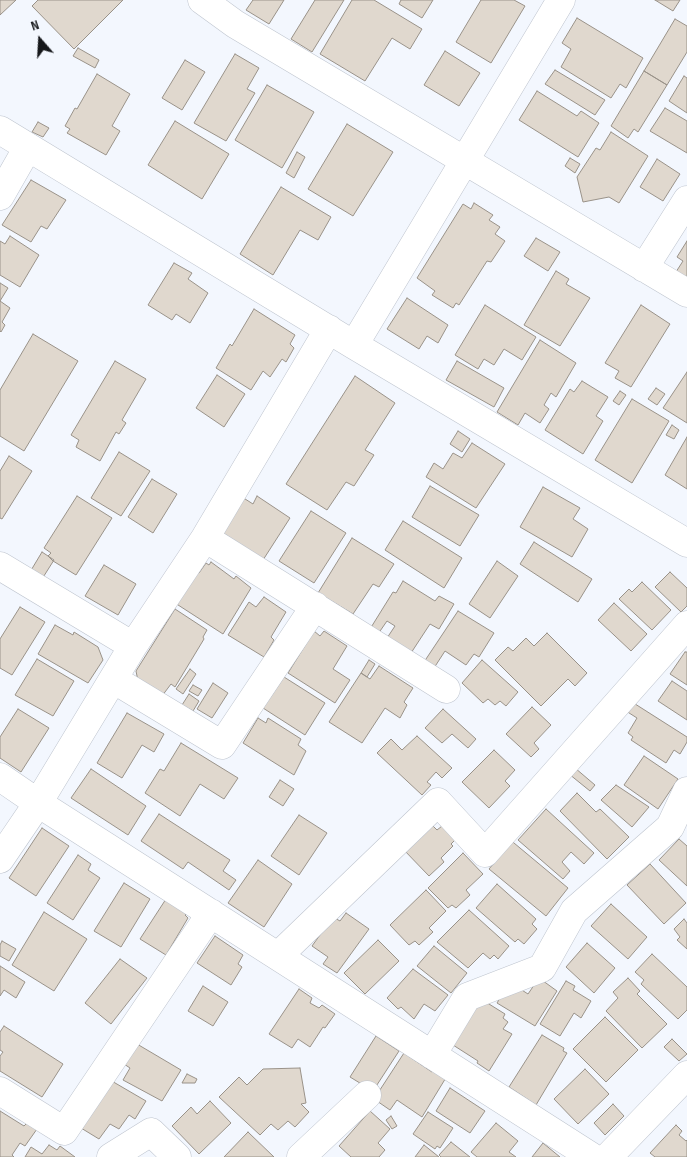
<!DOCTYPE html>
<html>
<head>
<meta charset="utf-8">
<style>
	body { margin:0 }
	#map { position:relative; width:687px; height:1157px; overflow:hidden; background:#f3f7fe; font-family:"Sofia Sans Condensed",sans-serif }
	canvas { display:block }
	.north { position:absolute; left:15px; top:15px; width:50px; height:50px; -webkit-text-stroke:4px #f3f7fe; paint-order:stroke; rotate:341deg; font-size:14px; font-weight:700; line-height:20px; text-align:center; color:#16181b }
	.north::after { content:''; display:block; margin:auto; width:18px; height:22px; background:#16181b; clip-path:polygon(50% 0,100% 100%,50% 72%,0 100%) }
</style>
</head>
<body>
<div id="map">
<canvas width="687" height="1157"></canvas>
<div class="north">N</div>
</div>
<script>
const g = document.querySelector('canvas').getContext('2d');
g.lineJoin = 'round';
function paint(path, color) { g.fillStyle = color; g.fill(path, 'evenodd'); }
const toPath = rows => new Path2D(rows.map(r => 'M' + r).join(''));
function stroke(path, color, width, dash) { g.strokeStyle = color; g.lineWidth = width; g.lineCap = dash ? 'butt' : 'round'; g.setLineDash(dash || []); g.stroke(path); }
const building = toPath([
	[0,0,16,0,0,15,0,0],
	[38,0,123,0,74,49,32,6,38,0],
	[253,0,284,0,269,24,246,10,253,0],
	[315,0,344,0,312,52,291,39,315,0],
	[352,0,374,0,422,29,410,49,392,38,365,81,320,54,352,0],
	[401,0,433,0,422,18,399,4,401,0],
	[481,0,514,0,525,6,491,63,456,42,481,0],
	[655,0,680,0,673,11,655,0],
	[577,18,643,58,626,88,620,84,611,98,561,67,571,49,562,43,577,18],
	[675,19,687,26,687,52,667,85,644,71,675,19],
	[78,48,99,60,95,68,73,56,78,48],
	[445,51,480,73,459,106,424,85,445,51],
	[235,54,259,68,247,89,255,93,226,141,194,123,235,54],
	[185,60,205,72,182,110,162,98,185,60],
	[555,70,605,100,595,115,545,84,555,70],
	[644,71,667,85,638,132,634,129,628,138,611,126,644,71],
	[97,74,130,94,112,126,120,131,106,155,67,133,70,129,65,126,75,108,77,109,97,74],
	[684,76,687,78,687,113,669,101,684,76],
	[267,85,314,112,282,168,235,140,267,85],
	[537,91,577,116,581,111,599,123,578,157,519,120,537,91],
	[665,108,687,121,687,153,650,131,665,108],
	[175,121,229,154,202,199,148,165,175,121],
	[38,122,49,128,43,137,32,132,38,122],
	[347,124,393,152,353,216,308,189,347,124],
	[611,132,648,156,619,203,609,197,583,202,577,177,596,148,600,150,611,132],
	[297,152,305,157,294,178,286,173,297,152],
	[570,158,580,164,575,173,565,166,570,158],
	[657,159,680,174,663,201,640,187,657,159],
	[31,180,66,200,47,229,41,226,31,242,2,225,31,180],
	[281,187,331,217,318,240,300,230,273,275,240,254,281,187],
	[474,203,493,215,489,220,500,227,495,234,505,241,491,262,487,261,459,305,456,303,453,308,432,295,435,291,417,278,463,204,471,209,474,203],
	[10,236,39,255,20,287,0,275,0,241,5,244,10,236],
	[536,238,560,252,548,271,524,256,536,238],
	[687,241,687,283,674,275,683,261,677,257,687,241],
	[174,263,192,273,188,279,208,293,190,323,176,314,172,320,148,305,174,263],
	[556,271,569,279,566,284,590,298,560,346,524,325,556,271],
	[0,283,8,288,0,301,10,308,2,322,5,325,1,332,0,331,0,283],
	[407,298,448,325,438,343,427,336,419,349,387,329,407,298],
	[485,305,536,337,522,360,504,349,494,365,484,359,478,369,455,355,485,305],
	[641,305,670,324,631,387,615,378,619,371,605,363,641,305],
	[254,309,295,335,290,344,294,348,286,362,282,359,270,377,263,371,251,390,216,368,230,344,232,346,254,309],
	[33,334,78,361,24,451,0,436,0,390,33,334],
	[540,340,576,363,556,397,551,393,544,405,549,409,540,423,525,413,518,425,497,412,540,340],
	[115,361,146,379,122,420,126,423,119,434,116,432,100,461,76,447,79,440,71,435,115,361],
	[457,361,504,388,494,407,446,380,457,361],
	[687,372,687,423,663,408,687,372],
	[217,375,245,394,224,427,196,408,217,375],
	[355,376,395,403,365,450,374,455,354,486,346,482,327,510,286,484,355,376],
	[582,381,608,397,596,416,603,421,583,454,545,430,570,389,574,392,582,381],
	[656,388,665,394,657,405,648,399,656,388],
	[620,391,626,395,619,405,613,401,620,391],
	[632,399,669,421,632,483,595,460,632,399],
	[672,425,679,430,674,439,666,435,672,425],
	[458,431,470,439,462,452,450,444,458,431],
	[687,437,687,489,665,475,687,437],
	[472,443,505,464,476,508,426,477,434,463,443,469,453,453,462,458,472,443],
	[119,452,150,471,121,516,91,498,119,452],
	[9,456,32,471,2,519,0,518,0,471,9,456],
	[152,479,177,494,153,533,128,517,152,479],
	[430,486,479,515,460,546,412,517,430,486],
	[543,487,580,508,573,519,588,529,572,557,520,527,543,487],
	[77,496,112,518,76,575,53,561,48,556,51,553,44,548,77,496],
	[257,496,290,518,263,560,220,531,242,497,253,504,257,496],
	[311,511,346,533,314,583,279,561,311,511],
	[403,521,462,558,444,588,385,550,403,521],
	[352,538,394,564,379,587,373,584,353,614,318,593,352,538],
	[534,542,592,579,578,602,520,564,534,542],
	[42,552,54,560,42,579,30,572,42,552],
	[497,561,518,576,490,618,469,604,497,561],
	[211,562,234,579,236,576,251,588,223,634,175,603,195,571,199,573,206,563,209,565,211,562],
	[104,565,136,584,118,615,85,596,104,565],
	[670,572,687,588,687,606,681,612,655,587,670,572],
	[403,581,435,601,439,596,454,604,439,629,430,624,411,653,387,638,395,626,387,621,378,634,370,629,393,592,396,593,403,581],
	[642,582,671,610,652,630,619,599,629,589,632,592,642,582],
	[264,597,286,612,271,637,274,640,264,657,228,635,249,602,256,607,264,597],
	[614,603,647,634,631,651,598,620,614,603],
	[20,607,45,622,12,675,0,668,0,639,20,607],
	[175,609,207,630,203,637,204,639,175,687,171,684,162,696,138,681,136,671,175,609],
	[458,611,494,633,479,657,474,654,466,665,445,651,434,668,424,662,458,611],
	[55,625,73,635,74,632,98,647,103,660,88,683,38,654,55,625],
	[314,631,320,636,324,631,347,646,333,669,350,680,335,703,288,673,314,631],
	[547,633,587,673,575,686,568,679,541,706,495,660,508,647,513,651,526,638,534,646,547,633],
	[685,652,687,652,687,685,670,674,685,652],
	[37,659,74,681,53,716,15,695,37,659],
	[369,660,375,664,367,677,361,673,369,660],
	[482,660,518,692,506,706,500,701,495,705,488,699,483,703,462,683,482,660],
	[379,666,413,688,404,702,407,705,400,718,385,708,362,743,329,722,361,673,370,679,379,666],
	[190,669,196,674,183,694,176,689,190,669],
	[284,677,325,703,305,735,263,708,284,677],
	[672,681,687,691,687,720,658,701,672,681],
	[213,683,228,693,212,718,197,709,213,683],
	[193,685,202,690,198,696,189,691,193,685],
	[189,694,199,701,193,711,182,705,189,694],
	[632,702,687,737,687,742,680,754,674,750,666,763,631,740,633,737,628,733,637,718,626,711,632,702],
	[532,707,551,725,534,743,539,749,531,757,506,734,532,707],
	[18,709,49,728,21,772,0,758,0,737,18,709],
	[443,709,476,739,468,748,452,734,442,743,425,728,443,709],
	[127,713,164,734,154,752,142,745,122,778,97,763,127,713],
	[258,718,266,723,268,718,301,739,298,745,306,751,294,775,243,743,258,718],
	[417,736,452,768,442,778,436,772,427,782,431,785,422,795,377,753,391,739,402,750,417,736],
	[181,743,238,778,224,799,200,784,180,816,145,793,160,769,164,771,181,743],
	[494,750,515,770,505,781,510,786,489,808,462,782,494,750],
	[644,756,678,779,658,809,624,785,644,756],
	[575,768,595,785,590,791,569,774,575,768],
	[91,769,146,806,128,835,71,798,91,769],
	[280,780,294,789,283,806,269,797,280,780],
	[616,785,649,807,632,827,601,800,616,785],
	[577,793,596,812,600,809,629,837,607,859,560,811,577,793],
	[546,809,594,853,584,864,571,852,562,862,570,871,563,879,518,840,546,809],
	[159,814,230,860,223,871,236,880,229,890,188,862,183,869,141,841,159,814],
	[299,815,327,833,299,875,271,856,299,815],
	[430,823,437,830,442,826,455,840,451,844,453,846,441,858,444,862,429,876,403,849,430,823],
	[42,828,69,846,36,896,9,878,42,828],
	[508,838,568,888,546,916,489,869,505,850,508,838],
	[679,839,687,846,687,886,659,860,679,839],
	[463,853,483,874,466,890,470,895,456,908,452,905,448,908,428,888,463,853],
	[78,855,91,864,88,870,100,878,73,920,47,903,78,855],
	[258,860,292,884,264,927,228,903,258,860],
	[650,864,686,903,664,924,627,885,650,864],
	[124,883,150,899,121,947,94,931,124,883],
	[497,884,536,919,532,924,537,929,524,944,518,939,515,942,476,908,497,884],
	[426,890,446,911,429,928,433,932,419,945,415,941,409,945,390,925,426,890],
	[166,899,187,913,185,915,188,918,166,955,140,939,166,899],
	[611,904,647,937,628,959,591,926,611,904],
	[469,910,509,946,498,959,494,955,490,959,483,953,468,968,437,942,469,910],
	[44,912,87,939,54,991,12,965,44,912],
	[346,913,369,929,337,973,323,964,328,957,312,946,333,917,340,921,346,913],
	[684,919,687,923,687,949,677,940,680,937,674,929,684,919],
	[215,936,243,955,238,964,242,967,231,985,197,963,215,936],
	[378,940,399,961,365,994,344,973,378,940],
	[2,941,16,949,9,961,0,956,0,945,2,941],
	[587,943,615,968,594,993,566,967,587,943],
	[434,946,467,973,451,993,417,966,434,946],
	[652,954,687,987,687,1010,678,1019,641,984,644,980,635,972,652,954],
	[120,959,147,978,111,1024,85,1003,120,959],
	[0,966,25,982,16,998,4,990,0,996,0,966],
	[413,969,448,995,435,1011,424,1004,414,1019,401,1007,398,1009,387,998,413,969],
	[539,978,557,991,535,1026,497,1003,505,990,514,985,528,994,539,978],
	[628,978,640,991,637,994,667,1024,642,1048,606,1011,618,998,613,992,628,978],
	[566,981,575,986,573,990,591,1001,581,1018,574,1013,560,1036,540,1024,566,981],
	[203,986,228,1002,213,1026,188,1011,203,986],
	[299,989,312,998,310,1003,319,1008,322,1005,335,1014,325,1028,323,1027,310,1047,298,1039,292,1048,269,1034,299,989],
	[481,999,505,1014,503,1018,508,1022,503,1029,512,1034,489,1071,477,1063,478,1061,453,1045,481,999],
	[605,1017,638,1050,606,1082,573,1049,605,1017],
	[4,1026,63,1064,42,1097,0,1071,0,1056,3,1052,0,1050,0,1032,4,1026],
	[542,1035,564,1048,563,1051,567,1053,536,1105,509,1087,542,1035],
	[376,1036,399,1051,373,1091,350,1077,376,1036],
	[672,1039,687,1054,679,1061,664,1047,672,1039],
	[137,1044,181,1070,162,1101,123,1080,130,1068,124,1064,137,1044],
	[404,1053,432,1072,435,1068,447,1076,422,1117,397,1100,390,1110,374,1099,404,1053],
	[300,1068,306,1103,301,1104,309,1112,295,1127,288,1121,278,1130,271,1124,260,1135,219,1097,239,1077,247,1085,263,1069,300,1068],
	[585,1069,609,1094,578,1124,554,1099,585,1069],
	[187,1074,197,1079,195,1083,182,1083,187,1074],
	[110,1080,146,1101,135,1119,129,1115,119,1129,110,1124,99,1139,81,1128,110,1080],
	[450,1088,485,1111,470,1133,436,1111,450,1088],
	[210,1101,231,1123,199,1154,172,1126,191,1107,197,1114,210,1101],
	[613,1104,624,1116,605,1135,594,1123,613,1104],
	[0,1111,24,1126,27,1123,37,1129,25,1146,20,1143,12,1155,14,1157,0,1157,0,1111],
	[370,1111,390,1129,378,1143,385,1150,379,1157,351,1157,339,1146,370,1111],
	[428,1112,453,1128,440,1148,437,1146,435,1149,413,1134,428,1112],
	[391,1116,397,1126,392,1129,386,1120,391,1116],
	[496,1123,518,1141,509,1152,516,1157,477,1157,471,1152,496,1123],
	[676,1125,682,1131,679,1135,686,1141,687,1140,687,1157,655,1157,650,1153,676,1125],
	[248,1132,274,1157,224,1157,248,1132],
	[451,1142,470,1157,441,1157,439,1155,451,1142],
	[543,1143,560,1157,532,1157,543,1143],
	[49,1145,57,1150,60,1146,75,1157,25,1157,31,1147,42,1154,49,1145],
	[424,1145,439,1157,415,1157,424,1145]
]);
const minor = toPath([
	[202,0,235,24,687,293],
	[0,130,354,345,687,543],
	[0,196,28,147],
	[644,268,687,200],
	[354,345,561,0],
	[205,538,446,689],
	[0,566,133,646],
	[113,679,222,745,315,606],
	[0,777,38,803,592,1157],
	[0,859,38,803,133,646,205,538,329,329],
	[278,956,438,802,485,853,687,625],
	[432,1055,467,997,542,968,574,911,670,827,687,791],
	[0,1091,64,1131,211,913],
	[111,1157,151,1132,177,1157],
	[301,1157,367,1095],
	[608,1157,687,1075]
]);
paint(building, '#e0d8ce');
stroke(building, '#999289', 1);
stroke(minor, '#bec4ce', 29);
stroke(minor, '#fff', 28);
</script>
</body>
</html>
